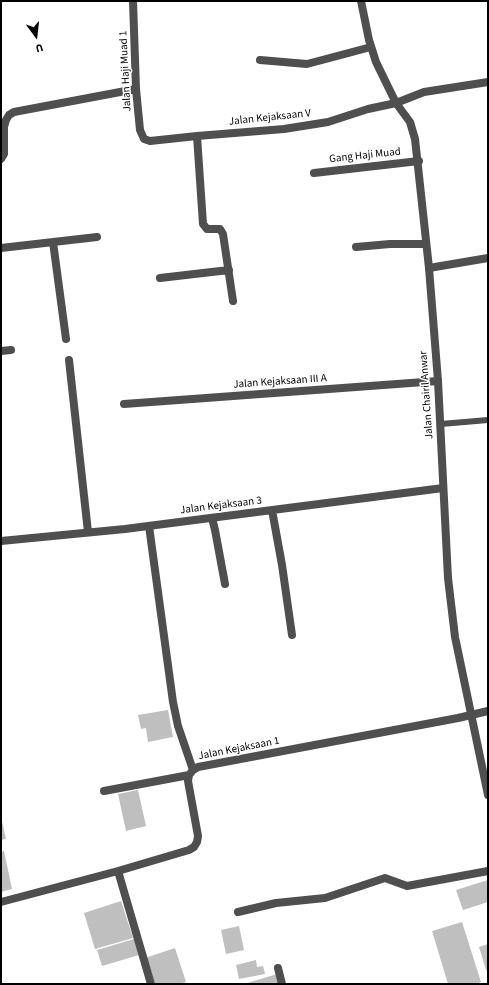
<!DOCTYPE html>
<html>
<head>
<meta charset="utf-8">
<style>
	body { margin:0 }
	#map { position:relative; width:489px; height:985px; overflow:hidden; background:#fff; font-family:"Source Sans 3",sans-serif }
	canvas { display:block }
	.frame { position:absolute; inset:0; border:2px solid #000; pointer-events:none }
	.north { position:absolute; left:16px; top:16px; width:40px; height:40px; -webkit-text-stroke:3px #fff; paint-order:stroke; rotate:165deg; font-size:11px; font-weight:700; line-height:16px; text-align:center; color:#000 }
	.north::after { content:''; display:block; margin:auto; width:14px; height:18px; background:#000; clip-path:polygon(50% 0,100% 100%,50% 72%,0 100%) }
</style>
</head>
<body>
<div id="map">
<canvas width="489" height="985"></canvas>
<div class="frame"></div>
<div class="north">U</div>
</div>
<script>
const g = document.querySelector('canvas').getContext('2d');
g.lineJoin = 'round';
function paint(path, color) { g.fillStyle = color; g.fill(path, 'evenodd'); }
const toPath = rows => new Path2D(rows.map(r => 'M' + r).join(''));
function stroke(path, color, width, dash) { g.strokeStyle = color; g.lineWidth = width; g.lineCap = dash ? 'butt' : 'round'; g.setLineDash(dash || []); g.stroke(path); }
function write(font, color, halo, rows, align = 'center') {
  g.font = font + ' "Source Sans 3",sans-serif'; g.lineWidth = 3; g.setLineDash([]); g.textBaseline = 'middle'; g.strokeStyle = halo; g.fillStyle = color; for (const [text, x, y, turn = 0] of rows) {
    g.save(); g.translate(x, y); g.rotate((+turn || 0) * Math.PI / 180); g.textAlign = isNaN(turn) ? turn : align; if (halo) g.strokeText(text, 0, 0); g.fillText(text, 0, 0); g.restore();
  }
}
const building = toPath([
	[168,710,173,737,148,742,146,728,141,729,138,715],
	[138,790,146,826,126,831,118,794],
	[1,817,6,839,1,840],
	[4,851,12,889,1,892,1,852],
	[488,880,488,902,463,910,456,890],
	[121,901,133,938,95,949,84,913],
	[462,922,481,982,476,984,448,984,432,931],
	[239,926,244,950,226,954,221,930],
	[134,939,139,955,102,966,97,950],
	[488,944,488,969,486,970,479,947],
	[175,948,186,982,179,984,153,984,145,958],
	[256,960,257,967,263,966,265,974,239,979,236,965],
	[277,974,279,984,244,984]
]);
const service = toPath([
	[441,424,488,420]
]);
const minor = toPath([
	[133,1,136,89,140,130,144,139,150,141,197,136,284,129,328,122,368,109,396,103,424,92,488,82],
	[260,60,307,64,371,47],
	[197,136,203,224,207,229,220,229,223,234,233,301],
	[1,159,4,154,4,127,6,120,9,115,14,112,136,89],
	[314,173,419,161],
	[53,242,66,339],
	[356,247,390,244,426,244],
	[1,248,97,237],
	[429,268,488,258],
	[160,278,229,270],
	[1,351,11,350],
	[69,360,88,532],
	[124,404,438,381],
	[272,510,282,565,292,635],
	[212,518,215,530,225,584],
	[149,526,173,702,178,726,193,770],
	[1,541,125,529,443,488],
	[104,791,189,775],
	[118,871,151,984],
	[1,902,118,871,189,850,194,847,197,842,198,836,188,781,189,775,193,770,198,767,458,718,488,711],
	[238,912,276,903,325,898,385,878,407,886,488,871],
	[278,968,282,984]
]);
const tertiary = toPath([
	[361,1,369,40,376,62,396,103,410,122,415,139,429,268,438,381,448,578,455,637,488,795]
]);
const streetNames = [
	["Jalan Haji Muad 1",126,71,-93],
	["Jalan Kejaksaan V",270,118,-6],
	["Gang Haji Muad",365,156,-6],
	["Jalan Kejaksaan III A",280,382,-4],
	["Jalan Chairil Anwar",427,395,-94],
	["Jalan Kejaksaan 3",221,506,-7],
	["Jalan Kejaksaan 1",239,749,-11]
];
paint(building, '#bfbfbf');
stroke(service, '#4f4f4f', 6);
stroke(minor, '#4f4f4f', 8);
stroke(tertiary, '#4f4f4f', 8);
write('11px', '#000', '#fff', streetNames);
</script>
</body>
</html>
